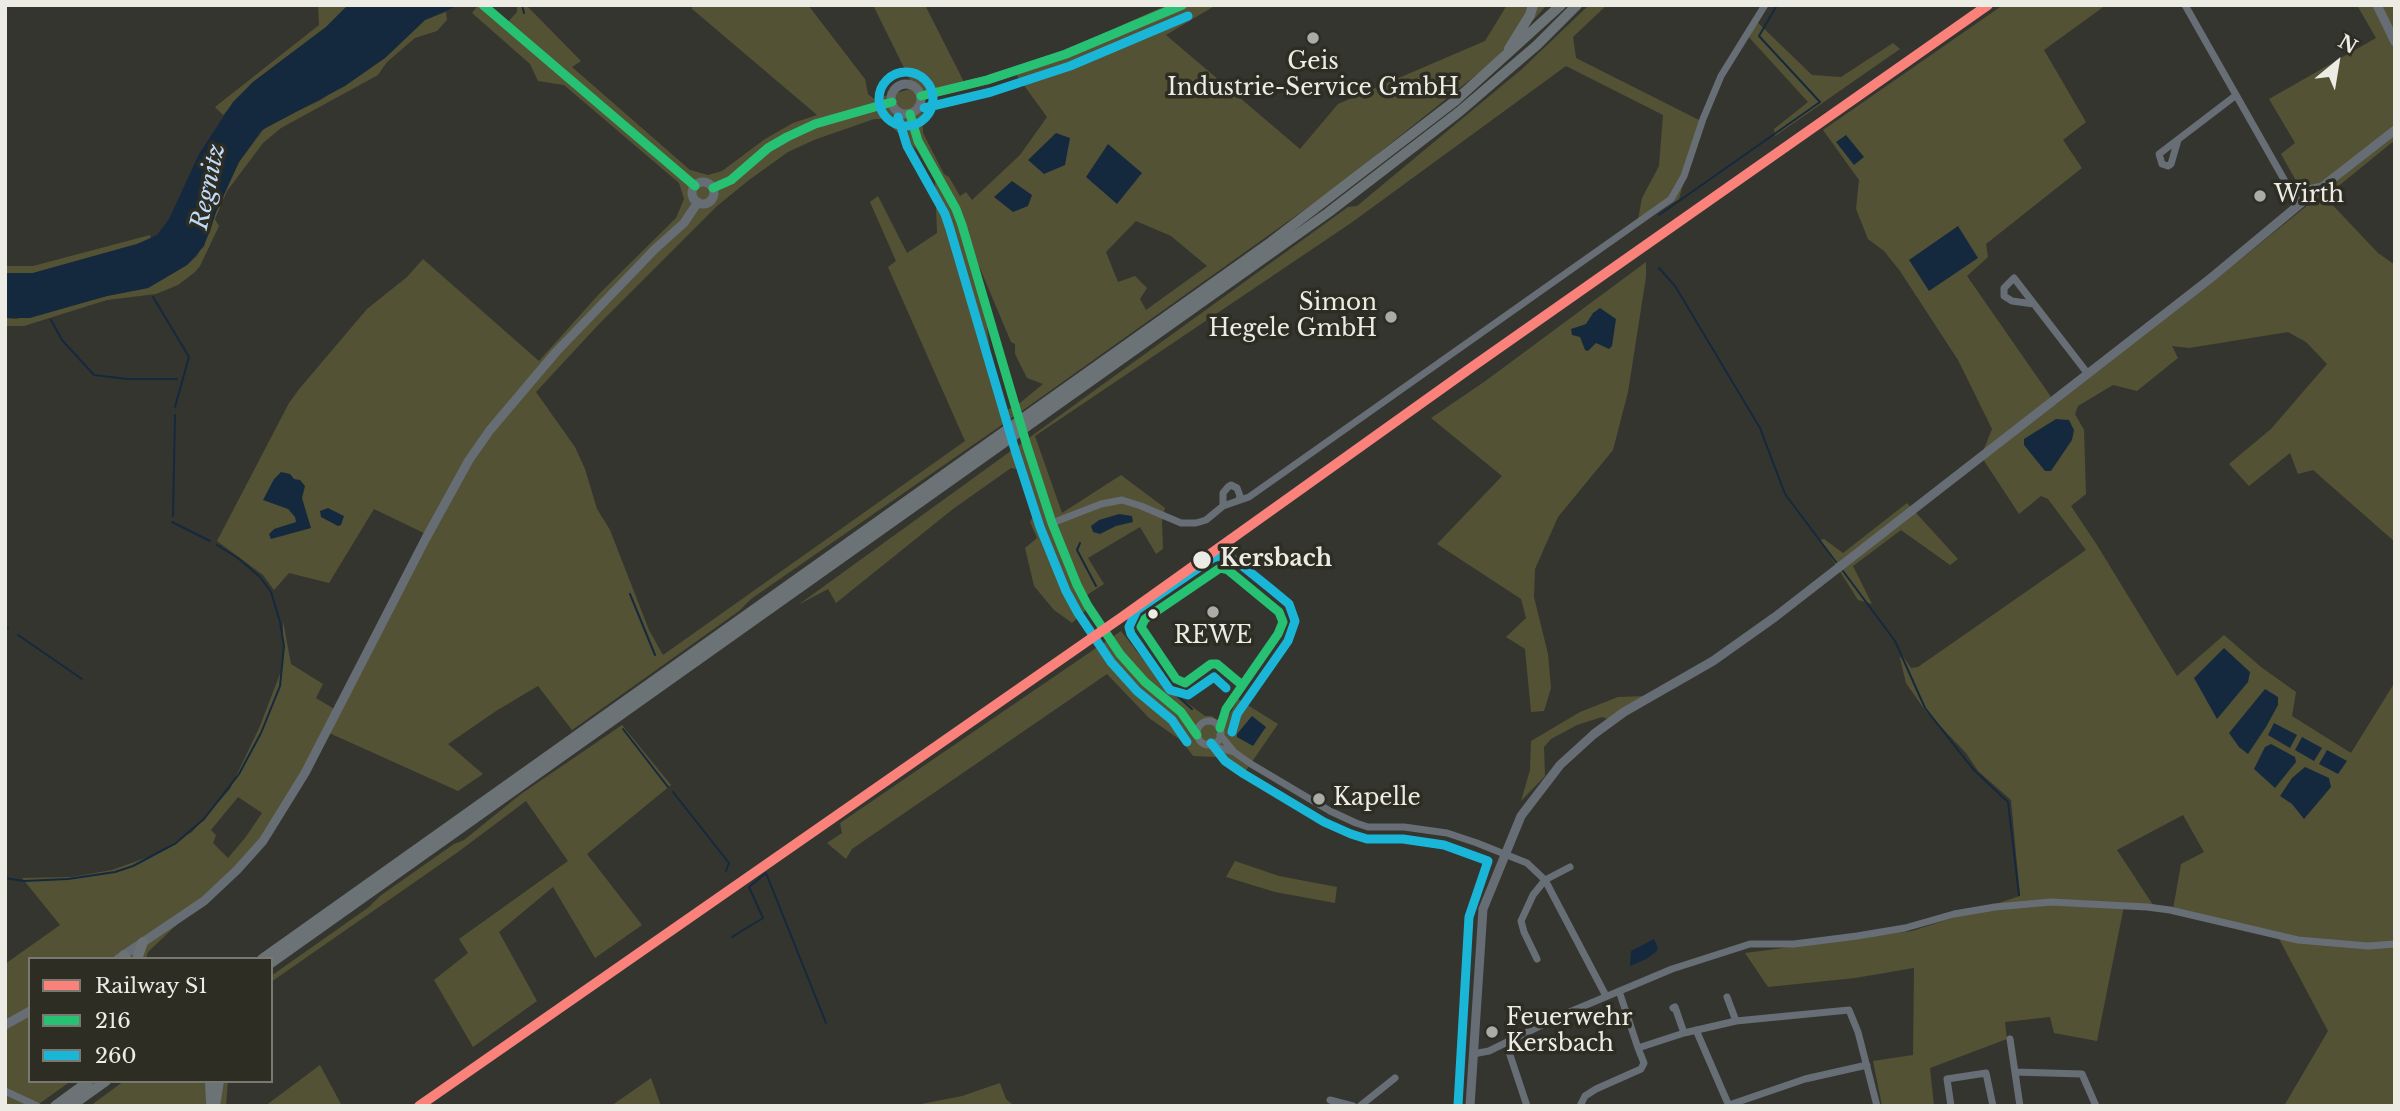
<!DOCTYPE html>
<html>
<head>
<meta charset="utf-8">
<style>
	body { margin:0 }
	#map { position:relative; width:2400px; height:1111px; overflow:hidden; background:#353530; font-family:"Libre Baskerville",serif }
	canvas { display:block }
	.frame { position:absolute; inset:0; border:7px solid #ecece5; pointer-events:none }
	.legend { position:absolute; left:28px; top:957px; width:245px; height:126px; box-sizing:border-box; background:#2e2d23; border:2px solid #7a7971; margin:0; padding:9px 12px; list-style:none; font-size:21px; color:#ecece5 }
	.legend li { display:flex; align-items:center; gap:14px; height:35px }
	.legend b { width:35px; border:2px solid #7a7971 }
	.north { position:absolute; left:2302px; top:28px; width:70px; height:70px; -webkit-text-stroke:5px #2e2d23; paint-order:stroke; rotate:30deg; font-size:19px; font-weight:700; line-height:28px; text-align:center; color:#ecece5 }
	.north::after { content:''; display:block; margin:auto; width:24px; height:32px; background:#ecece5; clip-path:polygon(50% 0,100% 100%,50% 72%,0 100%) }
</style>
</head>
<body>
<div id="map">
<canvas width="2400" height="1111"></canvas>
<div class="frame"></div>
<ul class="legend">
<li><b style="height:9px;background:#fa827b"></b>Railway S1</li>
<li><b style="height:9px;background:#26c172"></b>216</li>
<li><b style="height:9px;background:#1ab6d8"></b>260</li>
</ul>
<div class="north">N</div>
</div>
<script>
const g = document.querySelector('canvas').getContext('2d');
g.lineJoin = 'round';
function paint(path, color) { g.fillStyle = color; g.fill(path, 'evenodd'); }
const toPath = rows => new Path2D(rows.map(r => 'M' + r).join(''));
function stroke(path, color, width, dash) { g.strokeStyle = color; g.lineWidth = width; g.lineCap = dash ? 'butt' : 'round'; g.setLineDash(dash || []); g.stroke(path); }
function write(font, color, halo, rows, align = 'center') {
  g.font = font + ' "Libre Baskerville",serif'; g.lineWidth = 7; g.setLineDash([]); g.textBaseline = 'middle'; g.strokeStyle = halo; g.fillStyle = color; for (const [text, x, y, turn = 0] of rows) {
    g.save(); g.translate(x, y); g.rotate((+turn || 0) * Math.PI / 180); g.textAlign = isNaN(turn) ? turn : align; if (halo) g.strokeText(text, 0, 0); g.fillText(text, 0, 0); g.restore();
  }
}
const green = toPath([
	[318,5,348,5,326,27,253,82,223,115,215,107,319,25],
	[478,5,484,5,506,24,517,12,517,5,526,5,581,61,572,67,690,170,708,175,722,171,765,139,793,123,817,115,691,8,697,5,808,5,865,79,868,94,874,99,914,88,873,5,925,5,966,86,922,97,923,133,944,174,949,177,960,196,966,192,972,200,1020,155,1047,117,1015,73,1086,47,1122,25,1167,5,1216,5,1166,35,1300,149,1338,104,1485,41,1507,5,1547,5,1501,55,1335,188,1019,413,751,599,739,611,572,730,538,686,496,711,448,744,483,774,458,791,327,732,276,824,209,894,148,952,146,959,30,959,30,1081,71,1081,36,1106,5,1106,5,964,60,925,22,878,72,877,112,870,151,856,192,832,230,789,260,726,283,666,283,621,291,664,323,684,316,698,336,710,428,535,374,509,329,583,289,573,274,590,263,575,217,541,289,403,300,388,367,309,407,277,423,259,539,361,599,294,676,218,684,199,679,183,564,85,538,81,530,64,472,13],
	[874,119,883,119,917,150,935,181,937,233,907,253,878,196,870,202,896,261,888,267,965,441,663,655,649,630,610,530,597,509,585,469,575,447,536,392,599,324,717,206,749,180,788,152,814,140],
	[1136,221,1171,236,1207,266,1146,310,1140,299,1147,288,1135,276,1118,282,1106,252],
	[979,266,1011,342,1015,344,1015,354,1027,378,1043,384,1015,407,1006,410,997,402],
	[238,797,262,813,245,838,228,858,213,843,216,835,211,830],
	[1589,5,1607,5,1573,37,1576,58,1701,121,1679,199,1637,225,1642,198,1659,166,1663,115,1566,66,1351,223,1035,436,1062,513,1121,475,1165,508,1162,521,1163,549,1156,554,1140,527,1088,558,1104,584,1084,597,1085,611,1072,623,1054,610,1034,586,1025,548,1037,538,1030,522,1036,511,1022,470,1011,468,953,509,836,603,828,589,798,605,1348,207,1357,206,1522,69],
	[2003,5,2106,5,2044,50,2086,122,2063,140,2082,168,1986,244,1988,257,1967,276,2056,404,2219,277,2309,204,2281,154,2295,143,2269,99,2376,38,2357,5,2395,5,2395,140,2325,197,2378,253,2395,265,2395,542,2313,470,2298,474,2290,453,2249,486,2229,464,2271,429,2327,364,2306,342,2288,332,2189,348,2172,346,2178,358,2137,391,2113,385,2078,406,2075,414,2084,430,2086,494,2071,506,2097,545,2177,676,2224,635,2261,667,2296,692,2292,716,2351,753,2395,682,2395,1106,2284,1106,2328,1031,2277,935,2173,909,2181,864,2204,852,2183,815,2117,850,2155,908,2124,906,2097,1041,2054,1033,2050,1017,2005,1022,2007,1039,1930,1068,1934,1106,1882,1106,1873,1061,1913,1055,1914,968,1855,978,1768,987,1745,953,1912,931,2020,896,2011,800,1978,771,1966,753,1924,709,1906,683,1900,658,1902,655,1911,668,1918,667,2086,550,2048,499,2041,496,2019,514,1981,456,1992,429,1958,360,1900,271,1884,251,1868,239,1856,209,1859,180,1823,130],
	[446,12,447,20,437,31,415,38,387,62,378,75,281,128,263,143,227,191,215,219,219,226,200,266,195,272,178,285,156,294,107,300,24,326,5,326,5,318,16,319,107,296,148,288,187,265,197,256,210,232,216,212,239,162,263,130,273,122,319,101,385,58,425,20],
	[1755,20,1812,75,1841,77,1893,43,1900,49,1775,136,1774,129,1808,102,1747,35],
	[150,235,151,239,137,244,33,273,5,273,5,266,33,266],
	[1646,262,1646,277,1628,392,1613,450,1558,517,1535,569,1534,597,1548,654,1551,688,1544,711,1531,712,1525,649,1506,637,1526,618,1521,599,1437,544,1502,476,1431,418,1484,382],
	[1907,503,1958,559,1950,565,1901,530,1853,566,1872,604,1858,600,1820,540,1824,539,1843,553],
	[1121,631,1164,686,1205,716,1212,716,1224,725,1238,699,1278,724,1245,772,1216,757,1193,756,1182,741,1149,718,1107,674,852,849,846,859,827,843,842,833,840,823],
	[1646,696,1608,719,1602,717,1577,725,1551,739,1544,747,1545,776,1521,801,1530,770,1531,741,1580,712,1618,697],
	[622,725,671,785,587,854,642,925,595,958,553,887,499,932,537,1001,473,1047,434,980,468,953,459,939,568,861,526,801,458,852,271,982,271,976,369,907,380,896,454,844,464,840,521,794],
	[1235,861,1279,876,1337,887,1335,903,1275,892,1226,877],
	[320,1065,342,1106,265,1106],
	[651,1078,661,1106,611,1106],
	[124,1081,228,1081,226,1106,90,1106],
	[1000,1083,1006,1099,1014,1106,911,1106,962,1096]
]);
const water = toPath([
	[348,5,459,5,425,20,385,58,345,86,262,130,239,162,216,212,204,246,187,265,148,288,107,296,30,318,5,318,5,273,33,273,137,244,157,235,169,219,199,154,233,102,253,82,326,27],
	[1056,133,1070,138,1065,165,1044,174,1028,160],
	[1846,135,1864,157,1854,165,1836,142],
	[1108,144,1142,173,1117,204,1086,177],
	[1012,181,1032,195,1028,206,1013,212,994,197],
	[1958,226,1978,258,1929,291,1909,260],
	[1600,308,1616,319,1612,346,1609,349,1596,343,1588,351,1585,350,1580,337,1572,335,1571,329,1586,324,1593,313],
	[2056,419,2069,420,2074,430,2072,440,2051,471,2045,471,2024,445,2024,439],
	[281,472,290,474,294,479,300,480,305,486,302,498,311,528,271,539,269,534,274,529,296,522,295,517,288,509,263,500,274,479],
	[328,508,344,516,341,525,338,526,321,517,320,511],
	[1119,514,1132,516,1133,522,1116,526,1100,534,1093,532,1091,526,1099,520],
	[2224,648,2250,672,2248,682,2217,719,2194,678],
	[2265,689,2278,697,2278,705,2266,727,2248,754,2239,747,2229,733],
	[1252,716,1266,727,1253,746,1237,737,1237,734],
	[2274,723,2297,735,2290,748,2268,735],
	[2302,737,2322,748,2314,761,2295,750],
	[2271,744,2295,757,2296,762,2275,788,2254,769,2265,747],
	[2327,750,2347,761,2338,774,2319,764],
	[2305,767,2329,778,2331,787,2304,819,2292,804,2280,796,2292,778],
	[1654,939,1658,948,1656,952,1646,959,1630,966,1631,951]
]);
const stream = toPath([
	[522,5,524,13],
	[1659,215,1820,102,1759,36,1777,5],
	[1659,268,1675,286,1760,428,1785,494,1836,562],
	[153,297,189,357,175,407],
	[51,320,62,340,94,375,127,379,177,379],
	[173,516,175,415],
	[172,522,210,541],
	[1080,543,1077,550,1096,586],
	[1843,571,1895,641,1925,708,1973,769,2008,802,2019,895],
	[630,594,655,655],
	[5,626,8,628],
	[18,635,82,679],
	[1136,648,1165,685,1192,709],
	[623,729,668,787],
	[673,792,729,863,726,871],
	[5,878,24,881,68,879,115,872,133,866,176,843,191,830,204,819,239,774,261,733,280,686,284,646,280,622,271,592,260,577,238,558,217,545],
	[732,937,763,918,749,887,766,873,826,1023]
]);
const minor = toPath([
	[483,5,695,186],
	[2185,5,2286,183,2300,204],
	[910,114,918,141,956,209,962,225,1013,400],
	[2178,140,2171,164,2168,166,2162,164,2159,154,2235,96],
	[2286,183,2308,189,2322,186],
	[2034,304,2012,301,2004,296,2004,288,2014,278,2088,374],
	[1027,446,1061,548,1088,606,1120,654,1145,682,1181,712,1197,735],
	[1223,506,1223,493,1228,487,1231,485,1237,488,1240,496,1239,499],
	[1052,523,1101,504,1122,500,1141,506,1181,523,1196,523,1206,520,1223,506,1249,497,1671,199,1684,176,1703,119,1721,76,1765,5],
	'1197 733a12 12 0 1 1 24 0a12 12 0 1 1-24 0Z',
	[1220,735,1234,752,1251,764,1330,811,1356,823,1368,827,1404,827,1447,833,1477,843,1527,863,1545,880,1606,996],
	[1209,745,1234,752],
	[1537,959,1524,932,1521,921,1533,895,1545,880,1570,867],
	[1619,991,1638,1048,1684,1033,1736,1021,1849,1010,1858,1032,1877,1106],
	[1727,997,1736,1021],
	[1673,1008,1675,1007,1684,1033],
	[1696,1030,1729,1106],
	[2010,1039,2020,1106],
	[1506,1043,1527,1106],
	[1473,1054,1489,1051,1560,1016,1672,969,1750,944,1794,944,1857,936,1905,928,1954,914,1995,907,2051,902,2147,907,2170,910,2298,940,2368,946,2395,944],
	[2015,1072,2082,1074,2096,1106],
	[5,1091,37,1106],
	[1330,1100,1353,1106],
	[1729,1105,1805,1079,1867,1065],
	[1360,1106,1395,1078],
	[1580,1106,1585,1096,1596,1089,1641,1069,1644,1063,1638,1048],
	[1951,1106,1947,1079,1986,1073,1993,1106]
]);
const major = toPath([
	[2377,5,2395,42],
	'891 99a15 15 0 1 1 30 0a15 15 0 1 1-30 0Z',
	[921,96,987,80,1066,54,1183,5],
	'692 193a11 11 0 1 1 22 0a11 11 0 1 1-22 0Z',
	[713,188,731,180,768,148,787,137,815,124,892,102],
	[118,959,204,901,237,870,263,841,305,773,426,538,469,460,490,430,556,352,655,249,684,223,698,202],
	[5,1025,30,1011],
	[1470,1106,1483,909,1521,816,1560,765,1594,734,1624,712,1713,661,1775,617,2211,278,2300,204,2395,130]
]);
const highway = toPath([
	[1509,49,1530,15,1533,5],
	[124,955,126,959],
	[137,959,143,942],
	[262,959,1271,242,1455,101,1561,5],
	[271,963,1329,212,1459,112,1537,45,1577,5],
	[210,1081,211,1102],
	[55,1106,89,1081],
	[71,1106,106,1081],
	[215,1106,219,1081]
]);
const minorBridge = toPath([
	[1013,400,1027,446]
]);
const bus1 = toPath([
	[483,5,695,186],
	[921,96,987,80,1066,54,1182,5],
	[910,114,918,141,956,209,962,225,1027,446,1052,523,1077,585,1088,606,1120,654,1145,682,1181,712,1197,735],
	[713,188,731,180,768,148,787,137,815,124,892,102],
	[1141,627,1145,619,1220,568,1228,570,1279,612,1283,622,1278,634,1226,709,1220,728],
	[1141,627,1176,679,1185,683,1211,664,1217,664,1242,685]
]);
const bus2 = toPath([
	'879 99a27 27 0 1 1 54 0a27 27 0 1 1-54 0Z',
	[924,108,991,92,1070,66,1188,16],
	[898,117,907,146,945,214,950,229,1015,450,1040,527,1066,591,1078,613,1111,662,1137,691,1172,720,1187,742],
	[1226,688,1214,677,1188,695,1170,690,1131,634,1129,627,1137,610,1213,558,1220,556,1235,560,1271,589,1289,604,1295,621,1288,641,1237,714,1232,732],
	[1211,743,1225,761,1244,774,1324,822,1351,834,1367,839,1403,839,1444,845,1488,861,1469,917,1458,1105]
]);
const rail1 = toPath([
	[419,1106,1122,617,1472,367,1988,5]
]);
const markers = [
	[1313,38,7,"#acaca6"],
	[2260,196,7,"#acaca6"],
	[1391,317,7,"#acaca6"],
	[1202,560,10,"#ecece5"],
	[1213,612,7,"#acaca6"],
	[1153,614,6,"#ecece5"],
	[1319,799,7,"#acaca6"],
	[1492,1032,7,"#acaca6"]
];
const poiNames = [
	["Geis",1313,63,"center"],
	["Industrie-Service GmbH",1313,89,"center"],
	["Wirth",2274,196],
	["Simon",1377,304,"right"],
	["Hegele GmbH",1377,330,"right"],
	["REWE",1213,637,"center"],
	["Kapelle",1333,799],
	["Feuerwehr",1506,1019],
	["Kersbach",1506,1045]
];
const stopNames = [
	["Kersbach",1220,560]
];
const waterNames = [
	["Regnitz",209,187,-78]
];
paint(green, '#545234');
paint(water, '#15293e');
stroke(stream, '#15293e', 2);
stroke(minor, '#676e75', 7);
stroke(major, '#666d74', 9);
stroke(highway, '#6c7377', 10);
stroke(minorBridge, '#676e75', 7);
stroke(bus1, '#26c172', 9);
stroke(bus2, '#1ab6d8', 9);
stroke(rail1, '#fa827b', 10);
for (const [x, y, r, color] of markers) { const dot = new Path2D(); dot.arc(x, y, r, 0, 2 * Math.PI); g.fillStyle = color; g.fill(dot); stroke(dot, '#2e2d23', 2.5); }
write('23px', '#ecece5', '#2e2d23', poiNames, 'left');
write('bold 23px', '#ecece5', '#2e2d23', stopNames, 'left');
write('italic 24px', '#c0dbf8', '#2e2d23', waterNames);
</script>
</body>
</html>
